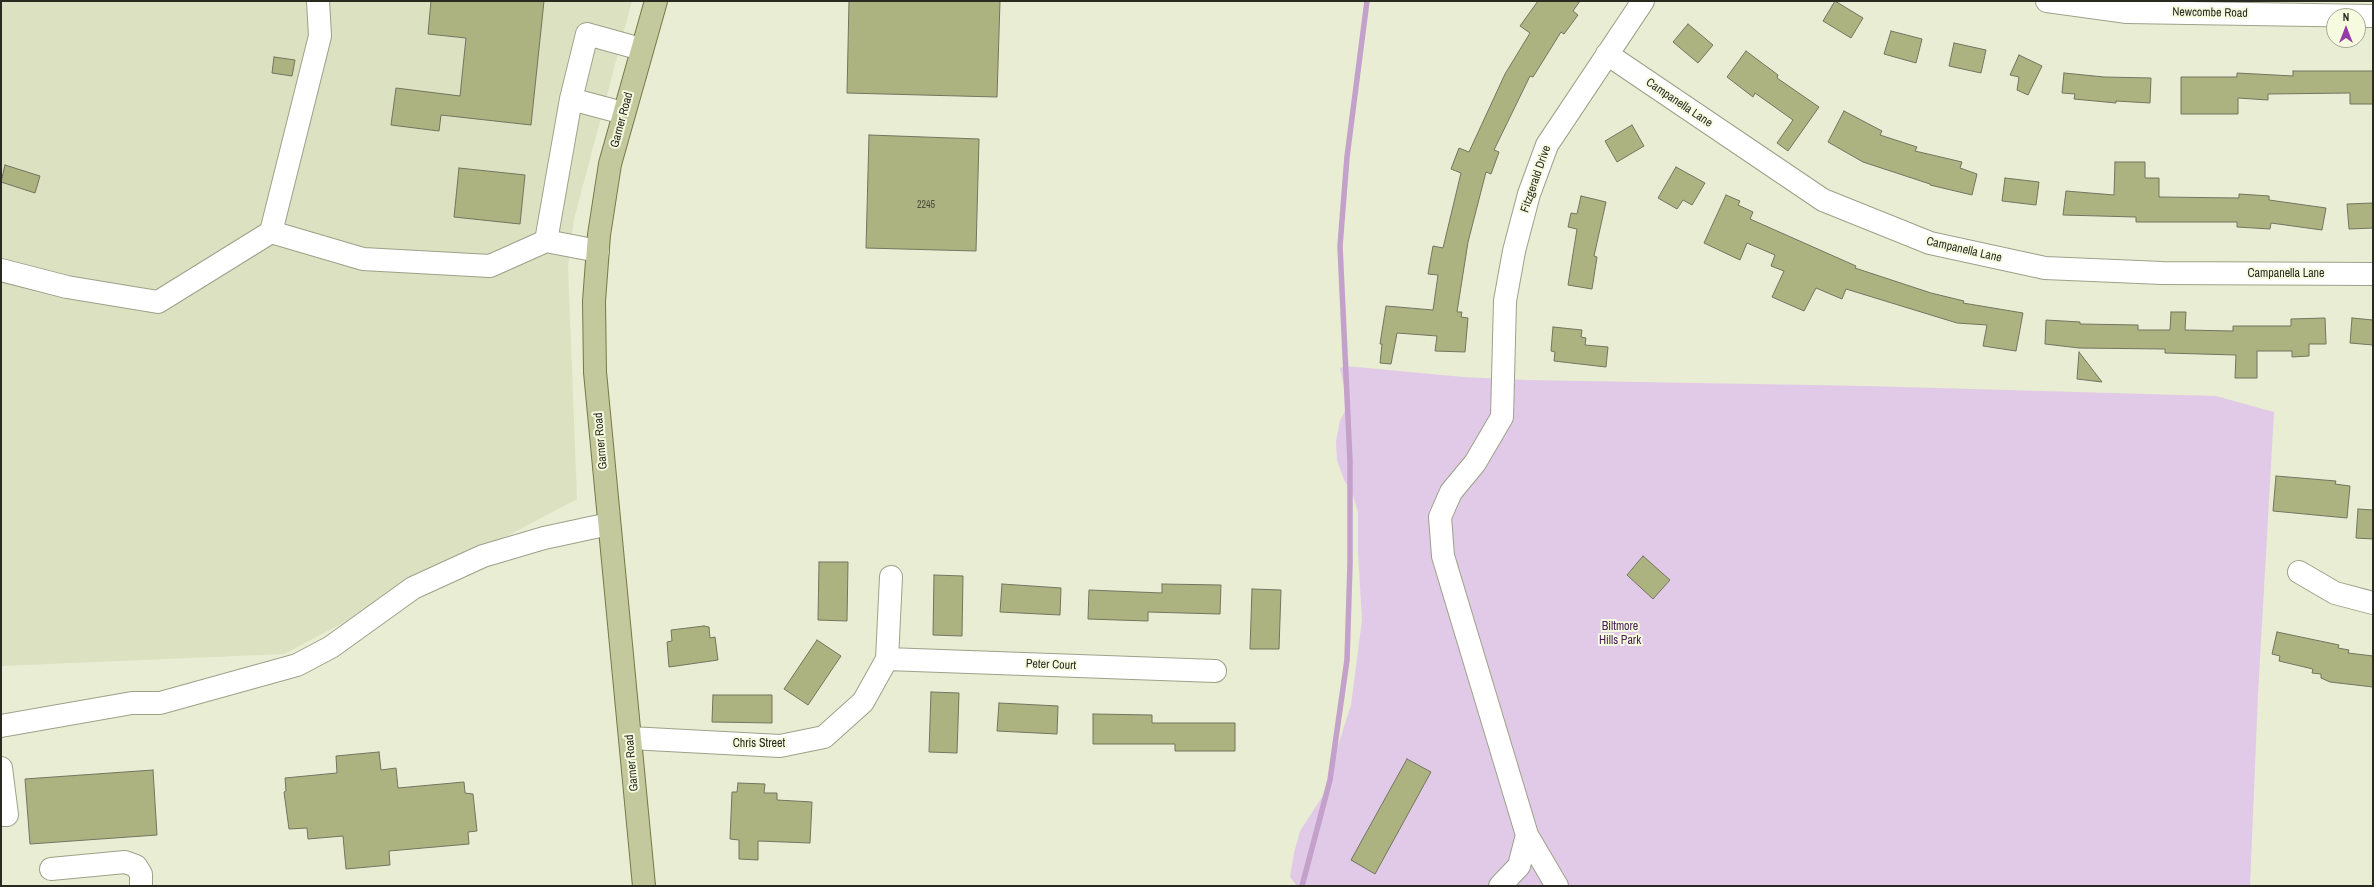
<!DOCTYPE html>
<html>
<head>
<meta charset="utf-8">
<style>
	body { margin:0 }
	#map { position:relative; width:2374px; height:887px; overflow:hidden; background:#e9edd3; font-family:"Archivo Narrow",sans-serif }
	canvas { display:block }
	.frame { position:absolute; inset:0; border:2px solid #292b21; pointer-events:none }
	.north { position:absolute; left:2326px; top:8px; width:40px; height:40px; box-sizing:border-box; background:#f6fbe0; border:1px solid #a4a894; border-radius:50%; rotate:0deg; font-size:11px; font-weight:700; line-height:16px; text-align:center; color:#292b21 }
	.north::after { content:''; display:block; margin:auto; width:14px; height:18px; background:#943da9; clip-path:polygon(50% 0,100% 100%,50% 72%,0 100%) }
</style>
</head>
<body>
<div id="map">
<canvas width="2374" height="887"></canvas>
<div class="frame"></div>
<div class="north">N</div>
</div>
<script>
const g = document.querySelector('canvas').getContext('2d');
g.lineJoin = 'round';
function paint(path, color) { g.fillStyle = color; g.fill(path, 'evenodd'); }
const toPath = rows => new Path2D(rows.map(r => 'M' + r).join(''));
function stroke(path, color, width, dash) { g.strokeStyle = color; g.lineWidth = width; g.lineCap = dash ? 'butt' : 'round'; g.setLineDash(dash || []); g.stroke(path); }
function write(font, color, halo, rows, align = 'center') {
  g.font = font + ' "Archivo Narrow",sans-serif'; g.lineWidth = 4; g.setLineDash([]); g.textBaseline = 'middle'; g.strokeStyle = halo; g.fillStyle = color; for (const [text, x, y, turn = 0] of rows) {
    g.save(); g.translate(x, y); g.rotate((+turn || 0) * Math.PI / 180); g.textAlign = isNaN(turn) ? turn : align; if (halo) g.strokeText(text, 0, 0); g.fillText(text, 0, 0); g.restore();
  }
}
const built = toPath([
	[1,1,632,1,574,219,568,267,577,499,284,654,1,666]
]);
const green = toPath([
	[1346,366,1463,377,1526,380,1867,386,2216,396,2274,412,2258,694,2250,886,1297,886,1290,877,1294,853,1300,831,1326,791,1331,767,1351,705,1362,620,1358,552,1358,512,1353,495,1344,480,1337,460,1336,441,1340,421,1348,405,1340,368]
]);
const stream = toPath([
	[1302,886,1330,780,1347,660,1350,564,1350,461,1340,246,1347,157,1367,1]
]);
const building = toPath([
	[431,1,544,1,531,125,441,115,439,131,391,125,396,88,460,96,466,38,428,34,431,1],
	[849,1,1000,1,997,97,847,93,849,1],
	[1538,1,1580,1,1573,11,1578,15,1564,34,1561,32,1533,77,1530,76,1494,150,1499,152,1491,174,1486,172,1468,242,1457,312,1462,312,1461,317,1468,318,1465,352,1435,351,1437,336,1397,333,1391,364,1380,363,1382,344,1380,344,1386,306,1433,310,1438,275,1428,274,1433,246,1443,248,1461,173,1451,169,1459,148,1469,152,1505,74,1530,33,1520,26,1538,1],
	[1835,1,1863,18,1851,38,1823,21,1835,1],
	[1688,24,1713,45,1698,63,1673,42,1688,24],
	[1891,31,1922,39,1916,63,1884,54,1891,31],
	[1954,43,1986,50,1981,73,1949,66,1954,43],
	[1746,51,1778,75,1777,78,1819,107,1788,151,1777,143,1793,120,1755,93,1753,97,1727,77,1746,51],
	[2019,55,2042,66,2028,95,2017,90,2019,77,2010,75,2019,55],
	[274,57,295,60,292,76,272,73,274,57],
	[2293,71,2373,71,2373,104,2350,104,2350,93,2268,94,2268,100,2238,98,2238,114,2181,114,2181,77,2237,77,2237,73,2293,76,2293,71],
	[2064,73,2104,77,2151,78,2150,103,2116,101,2116,103,2074,99,2075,94,2062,93,2064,73],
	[1844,111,1882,131,1880,135,1917,147,1915,151,1962,162,1960,168,1977,174,1972,195,1930,185,1930,184,1863,162,1828,142,1844,111],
	[1632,125,1644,146,1617,162,1605,141,1632,125],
	[869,135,979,139,976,251,866,248,869,135],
	[2115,162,2145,162,2145,178,2159,178,2159,197,2239,198,2239,194,2269,196,2269,200,2326,208,2322,230,2271,223,2270,229,2237,227,2237,222,2136,222,2136,217,2063,215,2066,191,2114,195,2115,162],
	[5,165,40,176,35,193,1,182,5,165],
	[1676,167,1705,183,1692,205,1683,200,1677,209,1658,198,1676,167],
	[459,168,525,175,520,224,454,217,459,168],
	[2005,178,2039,182,2036,205,2002,201,2005,178],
	[1726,195,1740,201,1738,205,1753,212,1750,219,1856,266,1855,268,1931,293,1964,301,1963,303,2023,313,2016,351,1983,346,1987,325,1957,323,1846,289,1842,299,1816,288,1804,311,1772,297,1784,271,1771,266,1775,255,1747,243,1740,260,1704,243,1726,195],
	[1581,196,1606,202,1594,256,1597,257,1592,289,1568,285,1577,229,1568,227,1571,213,1577,214,1581,196],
	[2373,203,2373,228,2349,229,2347,204,2373,203],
	[2171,312,2186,312,2185,330,2233,331,2233,326,2291,326,2291,319,2325,318,2326,344,2309,344,2309,356,2292,357,2292,351,2257,351,2257,378,2235,378,2236,355,2165,353,2165,349,2079,348,2045,344,2046,320,2080,322,2080,324,2138,325,2138,330,2170,330,2171,312],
	[2352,318,2373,320,2373,345,2350,343,2352,318],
	[1553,327,1582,330,1581,337,1586,338,1585,345,1608,347,1606,367,1554,361,1555,352,1551,351,1553,327],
	[2079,352,2102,382,2077,379,2079,352],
	[2276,476,2336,481,2335,484,2350,486,2347,518,2273,511,2276,476],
	[2358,509,2373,510,2373,539,2356,538,2358,509],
	[1643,556,1670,580,1653,599,1627,575,1643,556],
	[819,562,848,562,847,621,818,620,819,562],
	[934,575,963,576,962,636,933,635,934,575],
	[1002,584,1061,588,1060,615,1000,612,1002,584],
	[1162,584,1221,585,1220,614,1148,612,1148,621,1088,619,1089,590,1162,593,1162,584],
	[1252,589,1281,590,1279,649,1250,649,1252,589],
	[704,626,709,627,710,638,715,637,718,660,669,667,667,642,672,641,671,630,704,626],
	[2277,632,2339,645,2338,648,2349,650,2348,653,2373,656,2373,687,2330,682,2321,678,2321,674,2312,673,2313,669,2279,661,2280,656,2272,654,2277,632],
	[817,640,841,656,808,705,784,689,817,640],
	[931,692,959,693,957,753,929,752,931,692],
	[713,695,772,695,772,723,712,722,713,695],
	[999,703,1058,706,1057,734,997,731,999,703],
	[1093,714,1152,715,1152,723,1235,723,1235,751,1175,751,1175,744,1093,744,1093,714],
	[379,752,381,770,396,768,398,788,464,782,465,793,473,794,477,831,468,832,469,844,389,851,390,865,346,869,343,836,308,839,307,828,289,829,284,792,286,791,285,778,337,773,336,756,379,752],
	[1407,759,1431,772,1375,874,1351,860,1407,759],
	[153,770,157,835,30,844,25,779,153,770],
	[738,783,765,784,764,793,777,793,777,800,812,802,810,843,758,841,758,860,739,859,739,840,730,839,732,792,737,792,738,783]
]);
const minor = toPath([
	[318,1,320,36,271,232,363,259,490,266,546,241],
	[2047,1,2127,12,2373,16],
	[1607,54,1823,200,1930,243,2045,268,2162,273,2373,274],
	[571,99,623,113],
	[598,251,546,241,571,99,587,34,641,49],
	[1,270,67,287,158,302,271,232],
	[2299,572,2335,593,2373,603],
	[887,659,1215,671],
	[1,726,132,703,160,703,297,665,331,647,413,588,483,556,544,538,609,524],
	[630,738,780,746,824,737,863,702,887,659,891,577],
	[1,768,7,815,1,815],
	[1527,835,1557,886],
	[51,869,125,862,136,866,141,874,141,886],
	[1500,886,1519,866,1527,835,1443,556,1440,517,1451,492,1475,463,1502,417,1505,301,1514,251,1529,194,1547,145,1643,1]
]);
const major = toPath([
	[644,886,595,372,594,301,599,235,610,164,656,1]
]);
const numberNames = [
	["2245",926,205]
];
const streetNames = [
	["Newcombe Road",2210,13,1],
	["Campanella Lane",1679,103,34],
	["Garner Road",622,120,-75],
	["Fitzgerald Drive",1536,179,-71],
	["Campanella Lane",1964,250,13],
	["Campanella Lane",2286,274],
	["Garner Road",601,441,-95],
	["Peter Court",1051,665,2],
	["Chris Street",759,744],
	["Garner Road",632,763,-95]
];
const parkNames = [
	["Biltmore",1620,627],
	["Hills Park",1620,641]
];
paint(built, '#dbe1c1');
paint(green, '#e1cae7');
stroke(stream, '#c3a1cb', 5.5);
paint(building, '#acb380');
stroke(building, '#72755f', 1);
stroke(minor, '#9da189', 24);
stroke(major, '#747a47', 24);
stroke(minor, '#fff', 22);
stroke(major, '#c4c99d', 22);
write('10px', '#4a4d39', null, numberNames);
write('12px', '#292b21', '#f6fbe0', streetNames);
write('12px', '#4b2055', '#f6fbe0', parkNames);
</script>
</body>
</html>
